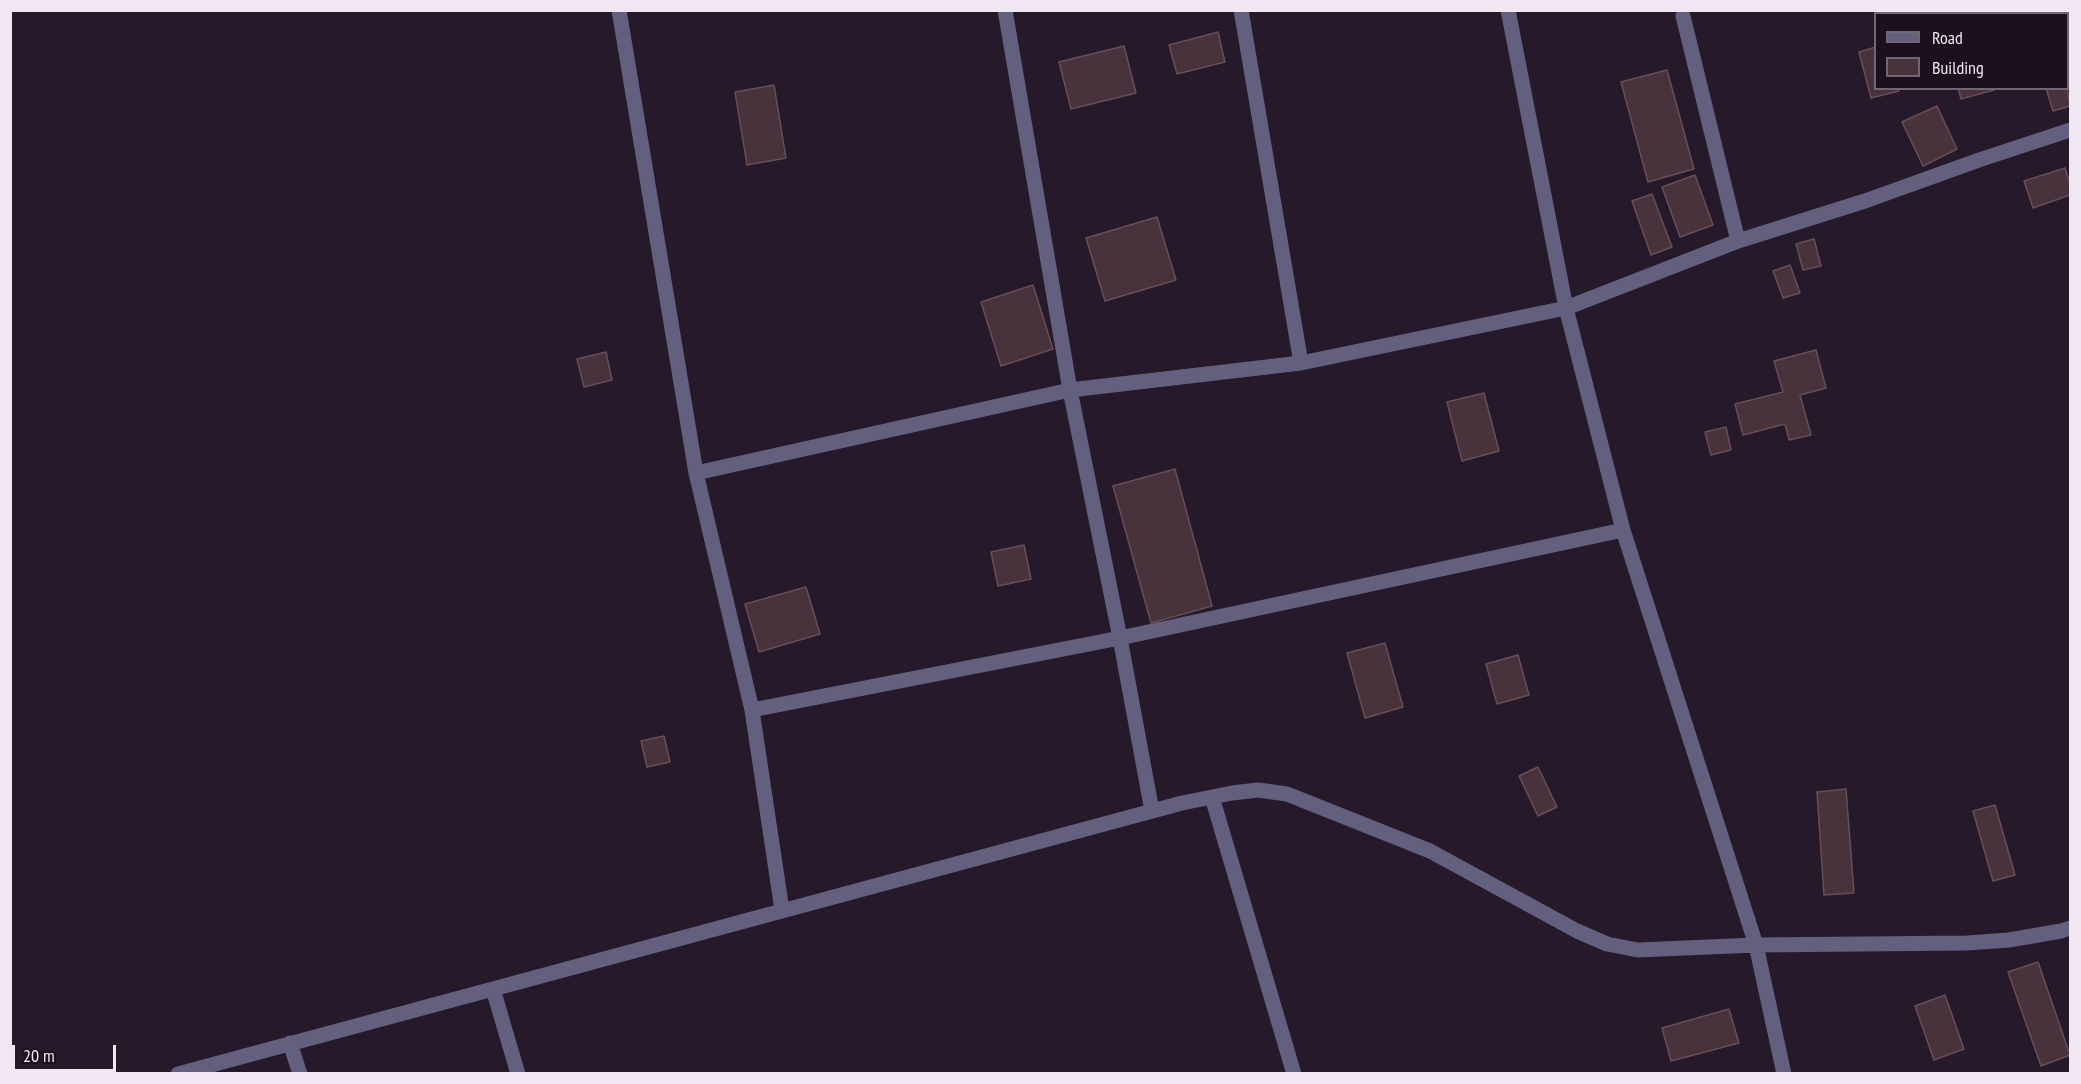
<!DOCTYPE html>
<html>
<head>
<meta charset="utf-8">
<style>
	body { margin:0 }
	#map { position:relative; width:2081px; height:1084px; overflow:hidden; background:#261929; font-family:"PT Sans Narrow",sans-serif }
	canvas { display:block }
	.frame { position:absolute; inset:0; border:12px solid #f0e7f2; pointer-events:none }
	.legend { position:absolute; left:1874px; top:12px; width:195px; height:78px; box-sizing:border-box; background:#1c101f; border:2px solid #716673; margin:0; padding:8px 10px; list-style:none; font-size:18px; color:#f0e7f2 }
	.legend li { display:flex; align-items:center; gap:12px; height:30px }
	.legend b { width:30px; border:2px solid #716673 }
	.scale { position:absolute; left:12px; top:1045px; width:104px; height:27px; box-sizing:border-box; border:3px solid #f0e7f2; border-top:0; padding-left:8px; font-size:18px; line-height:21px; white-space:nowrap; color:#f0e7f2; -webkit-text-stroke:4px #1c101f; paint-order:stroke }
</style>
</head>
<body>
<div id="map">
<canvas width="2081" height="1084"></canvas>
<div class="frame"></div>
<ul class="legend">
<li><b style="height:8px;background:#625f7f"></b>Road</li>
<li><b style="height:16px;background:#48323c"></b>Building</li>
</ul>
<div class="scale">20 m</div>
</div>
<script>
const g = document.querySelector('canvas').getContext('2d');
g.lineJoin = 'round';
function paint(path, color) { g.fillStyle = color; g.fill(path, 'evenodd'); }
const toPath = rows => new Path2D(rows.map(r => 'M' + r).join(''));
function stroke(path, color, width, dash) { g.strokeStyle = color; g.lineWidth = width; g.lineCap = dash ? 'butt' : 'round'; g.setLineDash(dash || []); g.stroke(path); }
const building = toPath([
	[1937,10,1972,10,1973,14,1938,14,1937,10],
	[1218,32,1225,62,1177,74,1169,45,1218,32],
	[1124,46,1136,93,1071,109,1059,62,1124,46],
	[1876,47,1876,88,1898,88,1899,91,1871,98,1859,52,1876,47],
	[1667,70,1694,169,1648,182,1621,82,1667,70],
	[774,85,786,158,747,165,735,92,774,85],
	[1958,88,1993,88,1994,90,1961,99,1958,88],
	[2046,88,2067,88,2070,106,2053,111,2046,88],
	[1937,106,1957,149,1923,166,1902,122,1937,106],
	[2065,168,2070,184,2070,195,2033,208,2024,181,2065,168],
	[1695,175,1713,225,1680,237,1662,187,1695,175],
	[1652,194,1672,247,1651,255,1632,201,1652,194],
	[1157,217,1176,280,1105,301,1086,238,1157,217],
	[1814,239,1821,266,1803,270,1796,244,1814,239],
	[1790,265,1800,293,1783,298,1773,271,1790,265],
	[1033,285,1053,349,1001,366,981,302,1033,285],
	[1816,350,1826,388,1800,395,1811,435,1789,440,1785,424,1743,435,1735,404,1783,392,1774,361,1816,350],
	[606,352,612,380,584,387,577,359,606,352],
	[1484,393,1499,451,1462,461,1447,402,1484,393],
	[1726,427,1731,450,1711,455,1705,432,1726,427],
	[1175,469,1212,606,1151,623,1113,486,1175,469],
	[1024,545,1031,579,998,586,991,552,1024,545],
	[806,587,820,634,759,652,745,604,806,587],
	[1385,643,1403,707,1365,718,1347,653,1385,643],
	[1518,655,1529,695,1497,704,1486,664,1518,655],
	[664,736,670,762,647,767,641,741,664,736],
	[1538,767,1557,807,1538,816,1519,776,1538,767],
	[1846,789,1854,893,1824,895,1817,792,1846,789],
	[1995,805,2015,875,1993,881,1973,811,1995,805],
	[2038,962,2070,1055,2041,1066,2008,972,2038,962],
	[1945,995,1964,1049,1934,1060,1915,1006,1945,995],
	[1729,1009,1739,1043,1671,1061,1662,1028,1729,1009]
]);
const minor = toPath([
	[619,10,696,473,752,710,782,910],
	[1005,10,1070,390,1120,638,1152,811],
	[1241,10,1301,363],
	[1508,10,1566,308,1623,530,1756,945,1784,1074],
	[1683,16,1738,241],
	[696,473,1070,390,1301,363,1566,308,1738,241,1865,201,1979,160,2070,130],
	[752,710,1120,638,1623,530],
	[1212,797,1294,1074],
	[493,989,518,1074],
	[290,1043,300,1074],
	[178,1074,1182,803,1232,793,1258,790,1287,794,1430,851,1577,931,1607,944,1638,950,1756,945,1967,943,2009,940,2061,931,2070,928]
]);
paint(building, '#48323c');
stroke(building, '#674f5a', 1.5);
stroke(minor, '#625f7f', 15);
</script>
</body>
</html>
